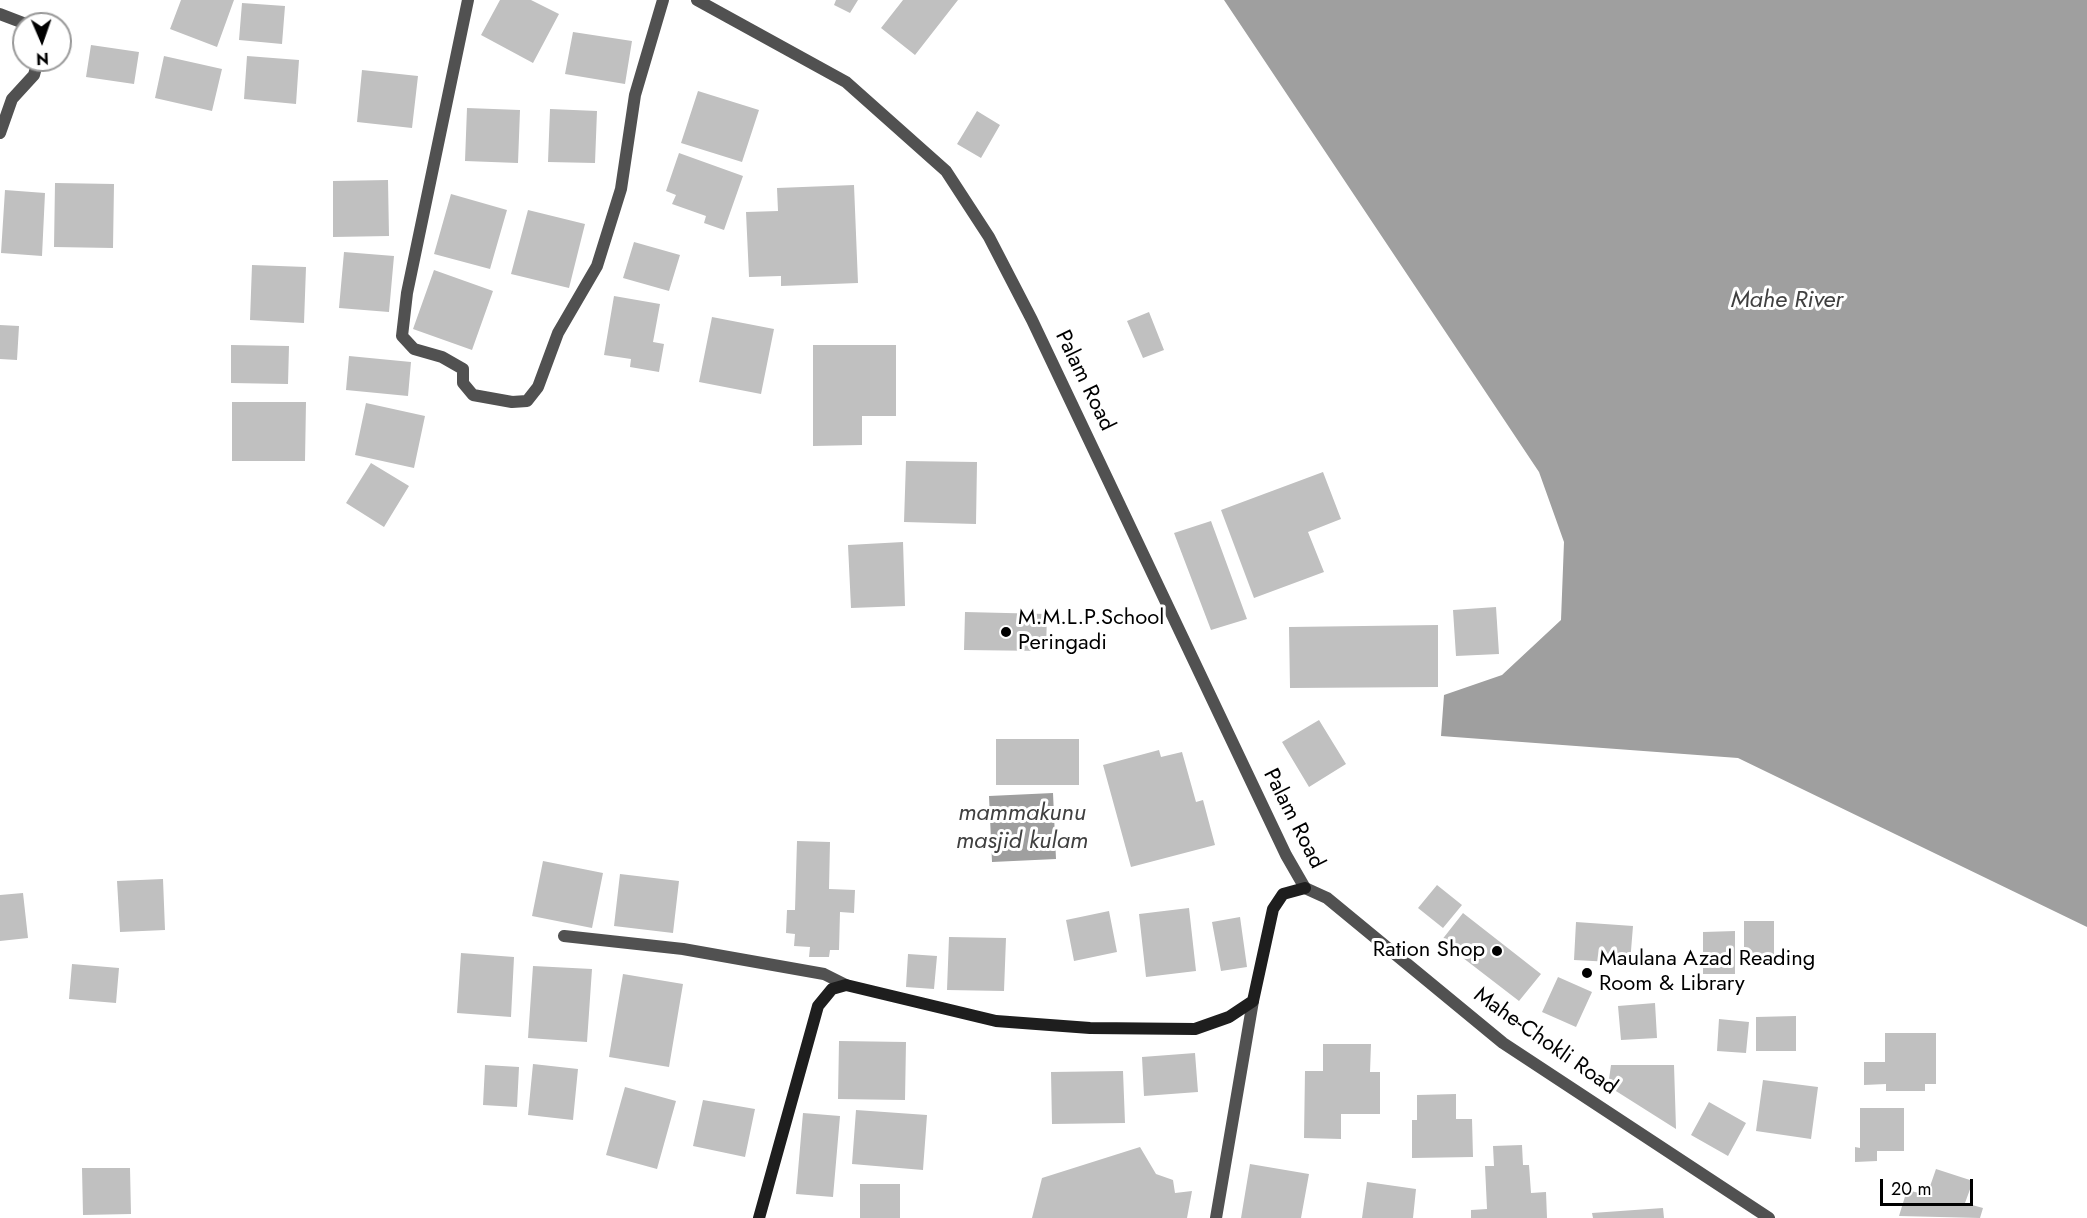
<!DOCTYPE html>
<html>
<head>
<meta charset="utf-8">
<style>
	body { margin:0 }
	#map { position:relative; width:2087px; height:1218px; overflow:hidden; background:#fff; font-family:Jost,sans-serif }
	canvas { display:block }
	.north { position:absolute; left:12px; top:12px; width:60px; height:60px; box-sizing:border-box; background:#fff; border:2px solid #999; border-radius:50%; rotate:178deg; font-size:16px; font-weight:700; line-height:24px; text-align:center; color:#000 }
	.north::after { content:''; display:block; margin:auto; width:21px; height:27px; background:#000; clip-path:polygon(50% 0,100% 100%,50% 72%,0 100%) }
	.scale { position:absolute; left:1880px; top:1179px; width:93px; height:27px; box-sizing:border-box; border:3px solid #000; border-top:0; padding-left:8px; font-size:18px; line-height:21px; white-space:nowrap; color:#000; -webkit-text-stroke:4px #fff; paint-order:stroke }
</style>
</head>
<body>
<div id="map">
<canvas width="2087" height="1218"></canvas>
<div class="north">N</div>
<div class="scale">20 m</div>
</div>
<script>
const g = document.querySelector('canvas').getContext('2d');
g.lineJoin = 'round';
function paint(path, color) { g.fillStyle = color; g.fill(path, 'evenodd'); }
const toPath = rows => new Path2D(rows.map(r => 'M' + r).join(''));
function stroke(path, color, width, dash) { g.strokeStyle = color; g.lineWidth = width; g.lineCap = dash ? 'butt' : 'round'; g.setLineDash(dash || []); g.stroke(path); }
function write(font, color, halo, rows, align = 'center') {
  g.font = font + ' Jost,sans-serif'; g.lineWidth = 6; g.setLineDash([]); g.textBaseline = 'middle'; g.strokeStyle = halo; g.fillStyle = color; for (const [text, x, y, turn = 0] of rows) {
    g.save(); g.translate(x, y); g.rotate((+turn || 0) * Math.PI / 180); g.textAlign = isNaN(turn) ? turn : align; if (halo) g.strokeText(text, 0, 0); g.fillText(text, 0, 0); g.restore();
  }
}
const water = toPath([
	[1224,0,2087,0,2087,927,1738,758,1441,736,1444,695,1502,675,1561,620,1564,542,1539,472],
	[1053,793,1056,859,992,862,989,796]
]);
const building = toPath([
	[181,0,234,0,217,47,170,29],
	[500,0,531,0,559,14,533,63,481,35],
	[836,0,858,0,850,13,834,5],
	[903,0,958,0,915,55,881,28],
	[242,3,285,6,282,44,239,40],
	[573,32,632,41,625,84,565,74],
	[91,45,139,52,134,84,86,77],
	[164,56,222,69,212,111,155,98],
	[247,56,299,60,296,104,244,99],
	[362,70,418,76,412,128,357,122],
	[698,91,759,110,742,162,681,143],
	[467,108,520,110,518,163,465,161],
	[550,109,597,111,595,163,548,162],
	[977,111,1000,125,981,158,957,144],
	[679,153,743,176,724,230,704,223,706,216,672,204,676,195,666,191],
	[388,180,389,236,333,237,333,181],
	[55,183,114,184,113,248,54,247],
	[854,185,858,283,781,286,781,276,749,277,746,212,778,211,777,188],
	[5,190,45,193,42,256,1,253],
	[451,194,507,210,490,269,434,254],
	[528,210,585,224,569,288,511,274],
	[634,242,680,255,669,291,623,278],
	[344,252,394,256,389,312,339,308],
	[252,265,306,267,304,323,250,320],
	[434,270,493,291,472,350,413,329],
	[614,296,660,304,653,342,664,344,659,372,630,367,631,359,604,355],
	[1149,312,1164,350,1143,358,1127,321],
	[712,317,774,329,761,394,699,382],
	[0,325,19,326,17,360,0,359],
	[231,345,289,346,288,384,231,383],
	[813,345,896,345,896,416,862,416,862,445,813,446],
	[349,356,411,362,408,396,346,390],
	[232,402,306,402,305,461,232,461],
	[366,403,425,416,414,468,355,455],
	[906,461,977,462,976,524,904,522],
	[371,463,409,486,384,527,346,503],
	[1323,472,1341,519,1308,532,1324,572,1254,598,1221,510],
	[1211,521,1247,619,1211,630,1174,533],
	[903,542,905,606,851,608,848,545],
	[1496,607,1499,654,1456,656,1453,610],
	[965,612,1047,614,1046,651,964,650],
	[1438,625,1438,687,1290,688,1289,627],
	[1319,720,1346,764,1309,787,1282,742],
	[996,739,1079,739,1079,785,996,785],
	[1159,750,1161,757,1182,752,1196,802,1203,800,1215,845,1131,867,1103,765],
	[797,841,830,842,829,889,855,890,854,913,840,912,839,950,830,950,829,957,809,957,810,947,794,946,795,934,786,933,787,910,795,910],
	[543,861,603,873,592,928,532,916],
	[620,874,679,881,673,933,614,926],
	[163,879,165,930,120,932,117,881],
	[1437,885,1462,905,1443,928,1418,908],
	[23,893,28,938,0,941,0,895],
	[1189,908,1196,971,1146,977,1139,914],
	[1109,911,1117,952,1074,961,1066,920],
	[1463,913,1541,974,1519,1001,1441,941],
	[1240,917,1247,967,1221,971,1212,922],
	[1744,921,1774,921,1774,961,1744,961],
	[1576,922,1633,926,1630,963,1574,960],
	[1735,931,1735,974,1703,974,1703,932],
	[949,937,1006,938,1004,991,947,990],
	[461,953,514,957,511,1017,457,1013],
	[908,954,937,956,934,989,906,987],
	[72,964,119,968,116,1003,69,999],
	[533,966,592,969,587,1042,528,1038],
	[623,974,683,984,669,1067,609,1057],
	[1558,977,1592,992,1576,1027,1542,1012],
	[1655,1003,1657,1038,1621,1040,1618,1006],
	[1796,1016,1796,1051,1756,1051,1756,1017],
	[1719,1019,1749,1022,1746,1053,1717,1051],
	[1885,1033,1936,1033,1936,1084,1925,1084,1925,1091,1886,1091,1886,1084,1864,1085,1864,1062,1885,1062],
	[839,1041,906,1042,905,1100,838,1099],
	[1323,1044,1371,1044,1370,1072,1380,1072,1380,1114,1341,1114,1341,1139,1304,1138,1305,1071,1323,1071],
	[1195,1053,1198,1092,1144,1096,1142,1057],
	[533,1064,578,1069,573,1120,528,1115],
	[485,1065,519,1067,517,1107,483,1105],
	[1611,1065,1674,1065,1676,1129,1608,1086],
	[1123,1071,1125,1123,1052,1124,1051,1072],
	[1763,1080,1818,1087,1811,1139,1756,1131],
	[625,1087,676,1101,657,1169,606,1155],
	[1456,1094,1456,1119,1472,1119,1473,1157,1412,1158,1412,1120,1417,1120,1417,1095],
	[703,1100,755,1109,745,1157,693,1146],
	[1709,1102,1746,1123,1728,1156,1691,1135],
	[1860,1108,1904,1108,1904,1151,1877,1151,1877,1161,1855,1162,1855,1147,1860,1148],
	[856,1110,927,1115,923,1170,852,1164],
	[803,1113,840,1116,833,1197,796,1194],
	[1522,1145,1523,1165,1529,1165,1531,1193,1546,1192,1547,1218,1471,1218,1471,1210,1487,1209,1485,1166,1494,1166,1493,1146],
	[1140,1147,1156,1174,1173,1180,1175,1193,1192,1191,1187,1218,1032,1218,1042,1178],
	[1250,1164,1309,1174,1301,1218,1241,1218],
	[82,1168,130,1168,131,1214,83,1215],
	[1936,1169,1973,1181,1965,1203,1983,1208,1980,1218,1899,1216,1907,1190,1927,1195],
	[1367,1182,1416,1189,1413,1218,1362,1218],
	[860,1184,900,1184,900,1218,860,1218],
	[1663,1208,1664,1218,1593,1218,1592,1213]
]);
const minor = toPath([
	[468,0,407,293,402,336,414,349,442,357,463,369,463,383,473,395,512,402,527,401,538,387,558,333,597,266,621,189,635,95,663,0],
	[697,0,846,82,946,171,989,237,1032,320,1286,855,1305,888],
	[0,14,26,24],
	[0,133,12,99,34,75,38,60],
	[564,936,683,949,824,974,846,985],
	[1216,1218,1253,1001]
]);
const tertiary = toPath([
	[1305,888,1327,898,1503,1043,1769,1218]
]);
const secondary = toPath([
	[759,1218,818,1006,832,989,846,985,996,1021,1090,1028,1195,1029,1229,1017,1253,1001,1273,909,1283,894,1305,888]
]);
const markers = [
	[1006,632,6,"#000"],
	[1497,951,6,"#000"],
	[1587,973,6,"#000"]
];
const streetNames = [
	["Palam Road",1084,381,64],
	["Palam Road",1293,819,63],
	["Mahe-Chokli Road",1545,1042,35]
];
const poiNames = [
	["M.M.L.P.School",1018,619],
	["Peringadi",1018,644],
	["Ration Shop",1485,951,"right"],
	["Maulana Azad Reading",1599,960],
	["Room & Library",1599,985]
];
const waterNames = [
	["Mahe River",1787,301],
	["mammakunu",1022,814],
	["masjid kulam",1022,842]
];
paint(water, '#9f9f9f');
paint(building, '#c0c0c0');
stroke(minor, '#515151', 12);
stroke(tertiary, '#515151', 12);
stroke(secondary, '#1e1e1e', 12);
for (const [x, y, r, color] of markers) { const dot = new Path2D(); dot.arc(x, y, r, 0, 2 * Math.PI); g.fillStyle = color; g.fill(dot); stroke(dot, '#fff', 2); }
write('22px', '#000', '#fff', streetNames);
write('22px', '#000', '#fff', poiNames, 'left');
write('italic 24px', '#404040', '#fff', waterNames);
</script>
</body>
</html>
